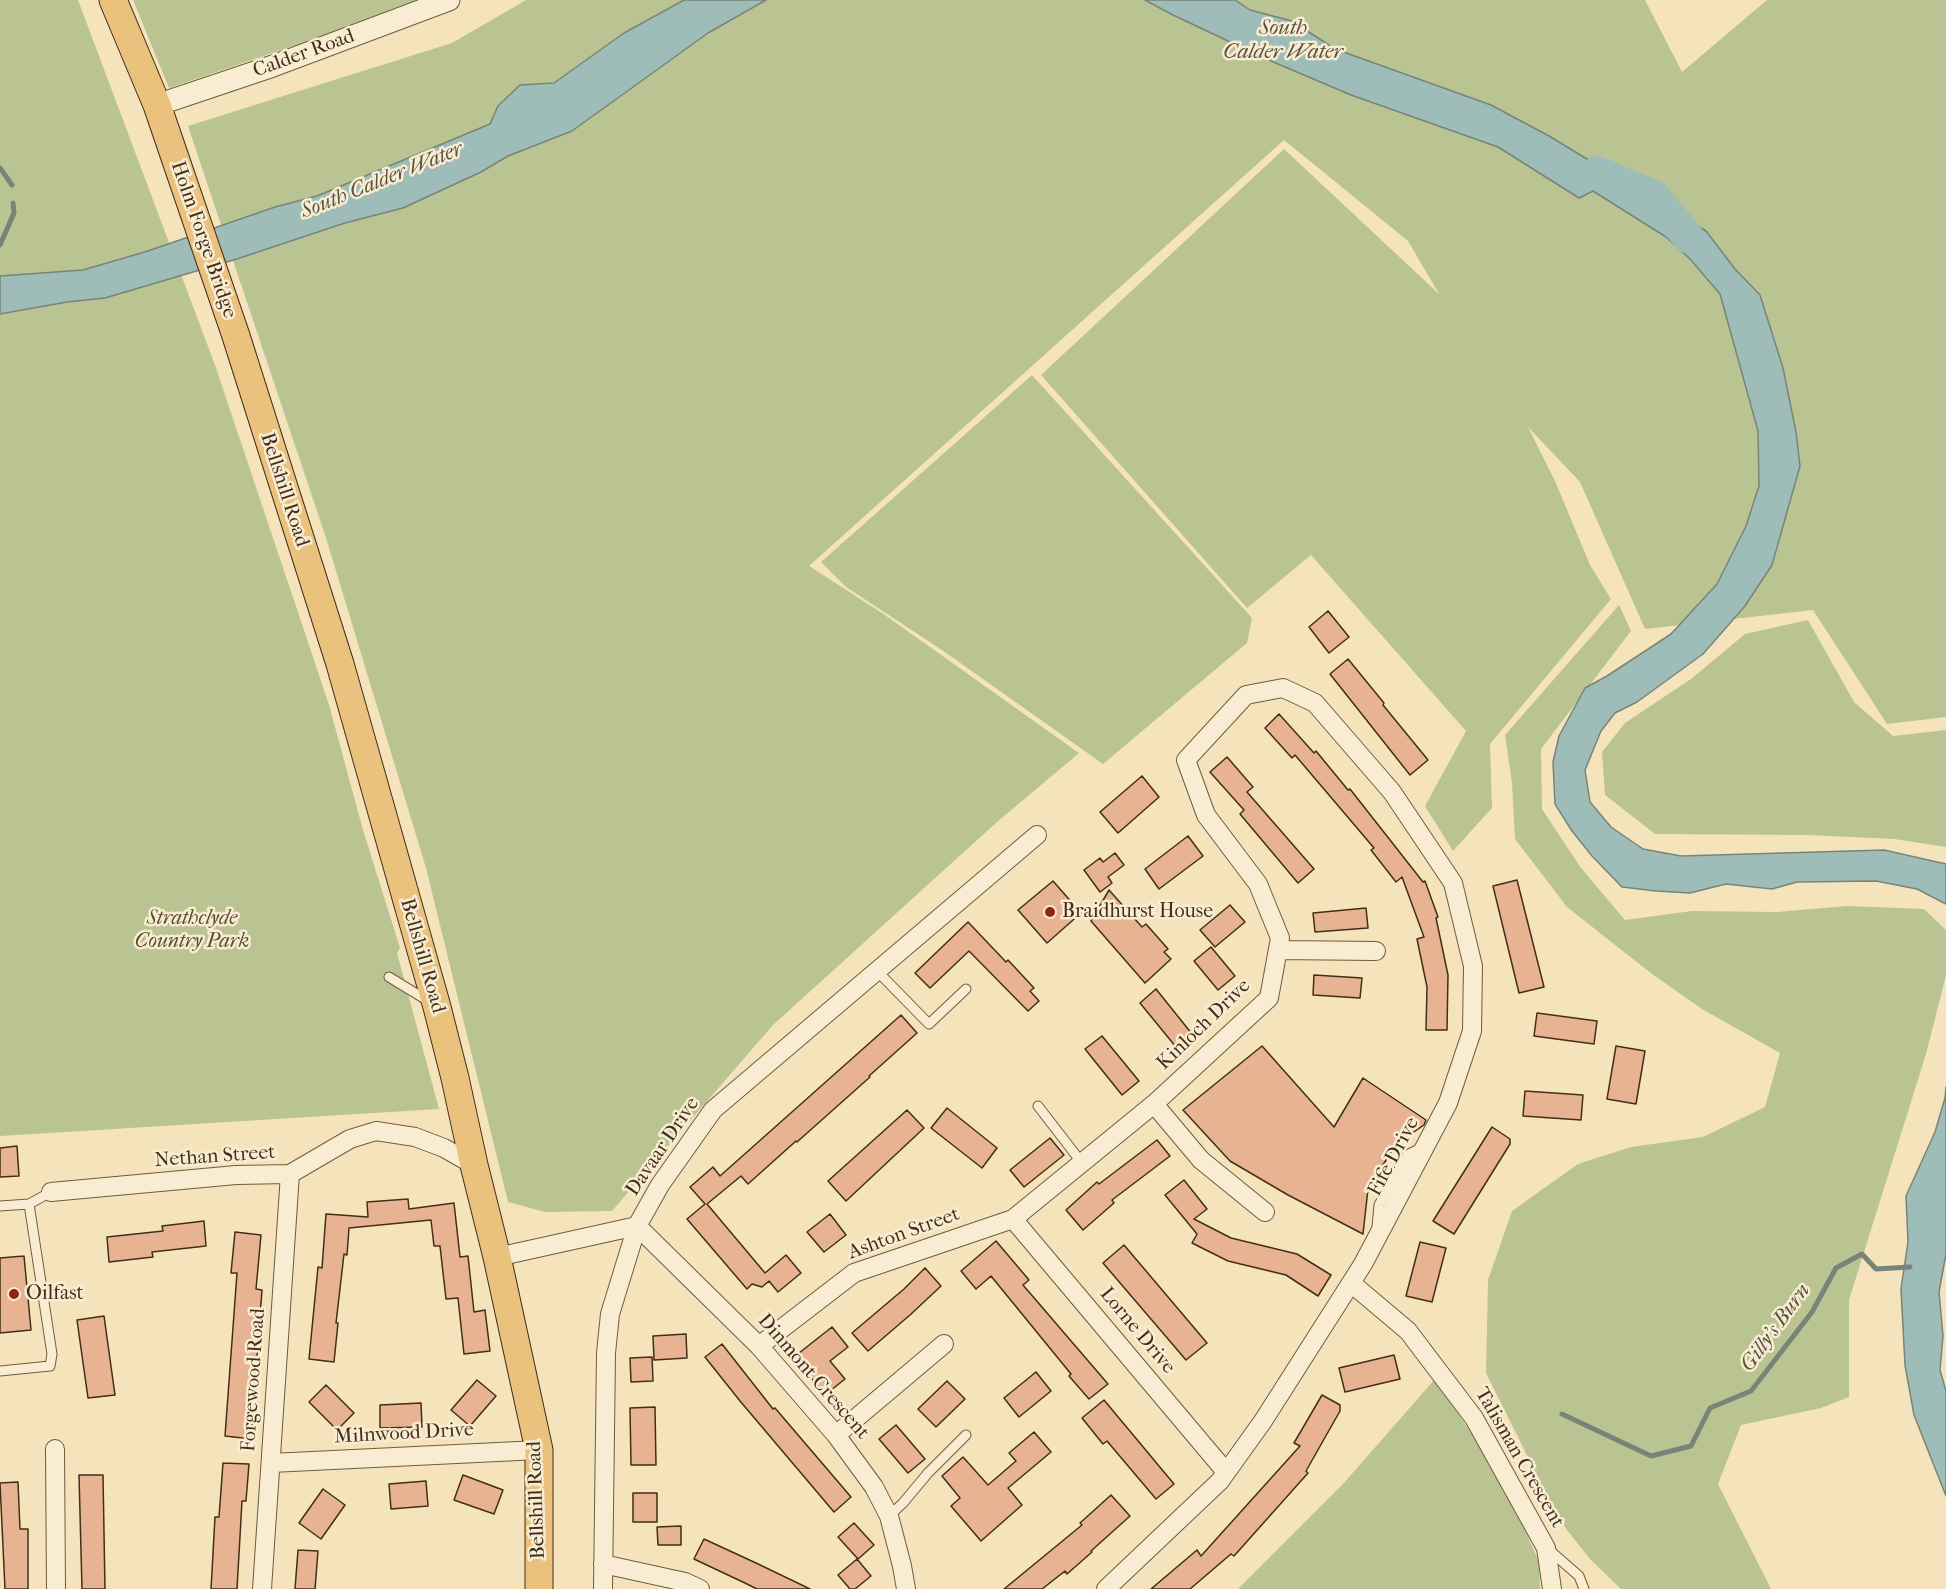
<!DOCTYPE html>
<html>
<head>
<meta charset="utf-8">
<style>
	body { margin:0 }
	canvas { display:block; background:#f5e3bc }
</style>
</head>
<body>
<canvas width="1946" height="1589"></canvas>
<script>
const g = document.querySelector('canvas').getContext('2d');
g.lineJoin = 'round';
function paint(path, color) { g.fillStyle = color; g.fill(path, 'evenodd'); }
const toPath = rows => new Path2D(rows.map(r => 'M' + r).join(''));
function stroke(path, color, width, dash) { g.strokeStyle = color; g.lineWidth = width; g.lineCap = dash ? 'butt' : 'round'; g.setLineDash(dash || []); g.stroke(path); }
function write(font, color, halo, rows, align = 'center') {
  g.font = font + ' "IM FELL French Canon",serif'; g.lineWidth = 5; g.setLineDash([]); g.textBaseline = 'middle'; g.strokeStyle = halo; g.fillStyle = color; for (const [text, x, y, turn = 0] of rows) {
    g.save(); g.translate(x, y); g.rotate((+turn || 0) * Math.PI / 180); g.textAlign = isNaN(turn) ? turn : align; if (halo) g.strokeText(text, 0, 0); g.fillText(text, 0, 0); g.restore();
  }
}
const green = toPath([
	[0,0,78,0,215,365,329,705,363,830,400,948,397,953,439,1109,0,1136],
	[133,0,420,0,361,23,169,88],
	[526,0,1645,0,1682,72,1767,0,1946,0,1946,717,1887,724,1813,610,1645,629,1580,482,1528,427,1555,481,1590,565,1611,599,1490,744,1492,808,1453,851,1425,806,1466,731,1311,555,1247,608,1041,375,1284,149,1439,294,1408,241,1284,140,809,566,882,613,1079,753,997,822,773,1025,612,1211,545,1212,508,1202,426,868,326,538,188,126,452,43],
	[1032,375,1252,618,1247,643,1103,764,942,650,846,587,821,562],
	[1619,605,1631,631,1541,749,1542,809,1581,868,1625,920,1692,911,1777,912,1847,906,1924,909,1946,930,1946,975,1926,1054,1849,1300,1849,1397,1821,1408,1741,1425,1718,1484,1771,1589,1621,1589,1590,1559,1560,1521,1486,1373,1488,1280,1512,1211,1578,1164,1631,1147,1703,1137,1765,1107,1780,1053,1702,1009,1652,974,1567,907,1515,839,1512,783,1505,735],
	[1808,620,1854,702,1893,736,1946,730,1946,847,1894,839,1808,835,1655,834,1605,795,1602,752,1625,723,1691,679,1745,634],
	[1435,1379,1477,1442,1518,1514,1539,1562,1540,1589,1238,1589,1343,1484]
]);
const water = toPath([
	[684,0,766,0,708,33,572,131,508,156,481,172,403,208,345,223,237,259,105,298,67,302,0,314,0,276,83,270,148,251,275,207,317,196,490,124,498,106,520,85,554,83,624,33,684,0],
	[1145,0,1235,0,1250,10,1292,21,1335,49,1491,105,1549,136,1706,231,1735,269,1760,295,1783,368,1796,432,1800,466,1772,565,1745,606,1703,654,1637,702,1615,713,1601,731,1585,770,1590,802,1611,827,1643,849,1681,856,1884,850,1946,864,1946,904,1917,889,1876,881,1797,882,1772,889,1726,884,1690,893,1656,891,1622,887,1592,856,1572,831,1555,804,1553,762,1559,736,1585,688,1607,676,1671,634,1717,584,1746,526,1759,486,1758,431,1720,294,1690,259,1666,237,1593,191,1579,198,1498,147,1351,95,1264,58,1173,15,1145,0],
	[1946,1087,1946,1254,1939,1292,1943,1336,1940,1370,1946,1391,1946,1496,1914,1415,1905,1365,1901,1289,1908,1242,1906,1196,1935,1132,1945,1098,1946,1087]
]);
const stream = toPath([
	[0,168,12,185],
	[0,245,14,213,13,203],
	[1562,1414,1651,1456,1691,1446,1710,1408,1751,1391,1812,1312,1836,1268,1862,1254,1876,1269,1910,1267]
]);
const river = toPath([
	[1597,172,1654,196,1688,237]
]);
const building = toPath([
	[1328,611,1349,637,1329,653,1309,627,1328,611],
	[1348,659,1384,703,1383,705,1428,760,1410,775,1330,674,1348,659],
	[1279,714,1314,753,1316,751,1348,790,1350,789,1423,882,1425,881,1438,917,1436,918,1448,975,1447,1030,1426,1030,1427,987,1417,939,1424,937,1402,877,1396,882,1371,850,1374,848,1329,795,1295,755,1292,758,1265,728,1279,714],
	[1227,757,1253,787,1247,792,1314,869,1298,883,1240,814,1244,810,1210,772,1227,757],
	[1142,776,1159,797,1118,833,1100,812,1142,776],
	[1188,836,1203,856,1159,889,1145,869,1188,836],
	[1115,853,1124,865,1108,877,1112,883,1100,892,1084,870,1100,858,1103,862,1115,853],
	[1517,880,1544,987,1519,993,1493,886,1517,880],
	[1053,881,1081,913,1047,943,1018,910,1053,881],
	[1109,890,1142,927,1146,924,1168,949,1164,952,1171,959,1145,983,1091,921,1109,890],
	[1230,905,1245,922,1215,947,1200,930,1230,905],
	[1366,908,1368,928,1315,932,1313,913,1366,908],
	[968,922,1006,962,1008,960,1034,988,1030,991,1039,1001,1028,1011,969,951,930,988,915,973,968,922],
	[1211,947,1235,976,1218,990,1194,961,1211,947],
	[1314,975,1362,978,1360,998,1313,995,1314,975],
	[1156,989,1192,1034,1176,1047,1140,1003,1156,989],
	[1537,1013,1597,1021,1594,1044,1534,1036,1537,1013],
	[901,1015,917,1033,869,1076,870,1077,797,1142,796,1141,748,1184,741,1176,707,1204,765,1273,786,1255,801,1273,778,1292,769,1281,762,1287,752,1284,747,1289,687,1219,705,1204,690,1187,713,1167,720,1176,901,1015],
	[1102,1036,1139,1081,1122,1095,1085,1049,1102,1036],
	[1262,1046,1334,1127,1363,1078,1426,1120,1424,1125,1396,1144,1368,1189,1363,1234,1288,1195,1230,1161,1183,1110,1262,1046],
	[1616,1046,1645,1051,1636,1104,1607,1099,1616,1046],
	[1525,1091,1583,1095,1581,1120,1523,1116,1525,1091],
	[947,1108,997,1148,982,1168,931,1128,947,1108],
	[907,1110,924,1128,846,1201,828,1181,907,1110],
	[1492,1127,1510,1139,1510,1144,1454,1234,1433,1221,1492,1127],
	[1050,1138,1064,1155,1024,1187,1010,1170,1050,1138],
	[1157,1140,1170,1156,1112,1200,1114,1203,1083,1230,1066,1210,1097,1182,1099,1184,1157,1140],
	[17,1146,19,1176,0,1177,0,1148,17,1146],
	[1184,1180,1207,1209,1194,1219,1231,1238,1297,1254,1331,1275,1318,1296,1286,1275,1228,1261,1192,1243,1197,1234,1165,1195,1184,1180],
	[408,1199,409,1209,454,1203,460,1257,468,1256,474,1312,485,1310,490,1351,464,1354,458,1298,446,1299,440,1246,434,1246,431,1220,349,1228,347,1255,344,1254,336,1323,338,1323,334,1362,309,1359,318,1267,322,1268,326,1214,368,1217,367,1202,408,1199],
	[830,1214,846,1235,824,1252,807,1232,830,1214],
	[204,1221,206,1246,152,1252,153,1257,109,1262,107,1237,163,1231,162,1226,204,1221],
	[235,1232,261,1235,256,1289,262,1290,251,1439,225,1436,237,1273,231,1273,235,1232],
	[996,1241,1029,1280,1023,1285,1108,1384,1089,1399,1069,1376,1071,1374,991,1276,976,1289,961,1271,996,1241],
	[1420,1242,1446,1248,1432,1302,1406,1296,1420,1242],
	[1124,1245,1207,1343,1186,1360,1103,1263,1124,1245],
	[24,1256,31,1330,0,1333,0,1258,24,1256],
	[925,1268,941,1286,910,1315,868,1351,852,1333,904,1289,925,1268],
	[104,1316,115,1395,88,1398,77,1320,104,1316],
	[832,1327,848,1347,830,1361,845,1379,825,1395,794,1357,832,1327],
	[686,1334,687,1358,654,1360,653,1336,686,1334],
	[722,1344,773,1409,775,1408,851,1497,834,1512,740,1401,705,1357,722,1344],
	[1394,1355,1400,1379,1345,1392,1339,1368,1394,1355],
	[652,1357,653,1381,631,1382,630,1358,652,1357],
	[1036,1372,1051,1391,1019,1417,1004,1398,1036,1372],
	[477,1380,496,1396,470,1426,451,1410,477,1380],
	[947,1381,965,1399,936,1427,918,1409,947,1381],
	[326,1385,354,1413,337,1430,309,1402,326,1385],
	[1322,1395,1340,1405,1340,1411,1306,1471,1308,1473,1234,1556,1231,1554,1190,1589,1151,1589,1197,1550,1201,1556,1300,1446,1294,1443,1322,1395],
	[1104,1400,1174,1484,1156,1499,1107,1441,1103,1444,1082,1418,1104,1400],
	[421,1403,422,1427,380,1428,380,1405,421,1403],
	[655,1407,656,1465,631,1465,630,1408,655,1407],
	[896,1425,925,1459,908,1473,879,1439,896,1425],
	[1034,1432,1051,1452,1008,1488,1022,1505,981,1541,951,1506,960,1498,942,1476,963,1457,988,1485,1016,1461,1009,1453,1034,1432],
	[223,1463,249,1464,246,1501,242,1501,237,1589,211,1589,215,1517,219,1517,223,1463],
	[79,1475,103,1475,105,1589,82,1589,79,1475],
	[463,1475,503,1490,494,1514,454,1500,463,1475],
	[426,1481,428,1506,391,1509,389,1484,426,1481],
	[18,1482,20,1529,28,1529,28,1589,5,1589,0,1483,18,1482],
	[323,1489,345,1505,321,1539,299,1523,323,1489],
	[633,1493,657,1493,657,1522,633,1522,633,1493],
	[1111,1495,1130,1516,1091,1551,1092,1552,1067,1574,1065,1571,1042,1589,1004,1589,1082,1525,1080,1523,1111,1495],
	[854,1523,874,1545,858,1559,838,1537,854,1523],
	[681,1526,681,1545,658,1545,657,1527,681,1526],
	[704,1539,756,1563,810,1589,757,1589,747,1584,694,1559,704,1539],
	[298,1550,318,1551,315,1589,295,1589,298,1550],
	[857,1559,871,1576,855,1589,850,1589,838,1575,857,1559]
]);
const service = toPath([
	[877,971,929,1024,966,989],
	[389,977,430,1002],
	[1038,1106,1082,1163],
	[0,1206,29,1204,51,1192],
	[1377,1227,1379,1205,1407,1155,1421,1148],
	[0,1371,50,1366,52,1354,29,1204],
	[889,1516,903,1503,928,1473,966,1435],
	[1548,1549,1579,1576,1584,1589]
]);
const minor = toPath([
	[1278,950,1376,951],
	[1154,1104,1201,1160,1265,1212],
	[51,1192,236,1175,290,1174,350,1139,376,1131,415,1137,444,1148,474,1165],
	[1013,1219,1226,1472],
	[497,1257,637,1226,759,1346,836,1435,874,1487,889,1516,902,1566,906,1589],
	[1351,1283,1408,1331,1474,1418,1546,1548,1552,1589],
	[759,1346,854,1273,1013,1219,1154,1104,1269,998,1280,938,1258,884,1206,815,1186,760,1246,695,1283,688,1315,703,1392,792,1453,883,1473,966,1472,1031,1448,1103,1363,1264,1263,1421,1220,1481,1106,1589],
	[836,1435,944,1344],
	[55,1449,56,1589],
	[271,1463,539,1450],
	[603,1564,685,1582,700,1589],
	[262,1589,290,1174],
	[603,1589,606,1353,610,1314,637,1226,660,1185,713,1110,1037,835]
]);
const tertiary = toPath([
	[157,105,273,66,449,0]
]);
const primary = toPath([
	[113,0,157,105,236,336,340,664,437,1007,455,1078,474,1165,497,1257,539,1450,539,1589]
]);
const markers = [
	[1050,912,6,"#8f2418"],
	[14,1294,6,"#8f2418"]
];
const streetNames = [
	["Calder Road",304,54,-20],
	["Holm Forge Bridge",203,240,71],
	["Bellshill Road",284,490,72],
	["Bellshill Road",422,956,74],
	["Kinloch Drive",1204,1025,-44],
	["Davaar Drive",663,1147,-56],
	["Nethan Street",215,1157,-4],
	["Fife Drive",1394,1157,-62],
	["Ashton Street",904,1234,-20],
	["Lorne Drive",1137,1331,50],
	["Dinmont Crescent",813,1377,49],
	["Forgewood Road",254,1380,-86],
	["Milnwood Drive",404,1434,-3],
	["Talisman Crescent",1519,1458,60],
	["Bellshill Road",537,1500,-92]
];
const poiNames = [
	["Braidhurst House",1062,912],
	["Oilfast",26,1294]
];
const parkNames = [
	["Strathclyde",192,919],
	["Country Park",192,942]
];
const waterNames = [
	["South",1283,29],
	["Calder Water",1283,53],
	["South Calder Water",382,181,-22],
	["Gilly's Burn",1776,1328,-54]
];
paint(green, '#bac492');
paint(water, '#9ebdb8');
stroke(water, '#798478', 1.5);
stroke(stream, '#798478', 5);
stroke(river, '#9ebdb8', 32);
paint(building, '#e8b393');
stroke(building, '#422e19', 1.5);
stroke(service, '#6f5b42', 11);
stroke(minor, '#6f5b42', 20);
stroke(tertiary, '#6f5b42', 23);
stroke(primary, '#422e19', 29);
stroke(service, '#f8edd3', 9);
stroke(minor, '#f8edd3', 18);
stroke(tertiary, '#f8edd3', 21);
stroke(primary, '#eac27e', 27);
for (const [x, y, r, color] of markers) { const dot = new Path2D(); dot.arc(x, y, r, 0, 2 * Math.PI); g.fillStyle = color; g.fill(dot); stroke(dot, '#f8edd3', 2); }
write('20px', '#422e19', '#f8edd3', streetNames);
write('20px', '#422e19', '#f8edd3', poiNames, 'left');
write('italic 20px', '#5a4c31', '#f8edd3', parkNames);
write('italic 21px', '#595241', '#f8edd3', waterNames);
</script>
</body>
</html>
